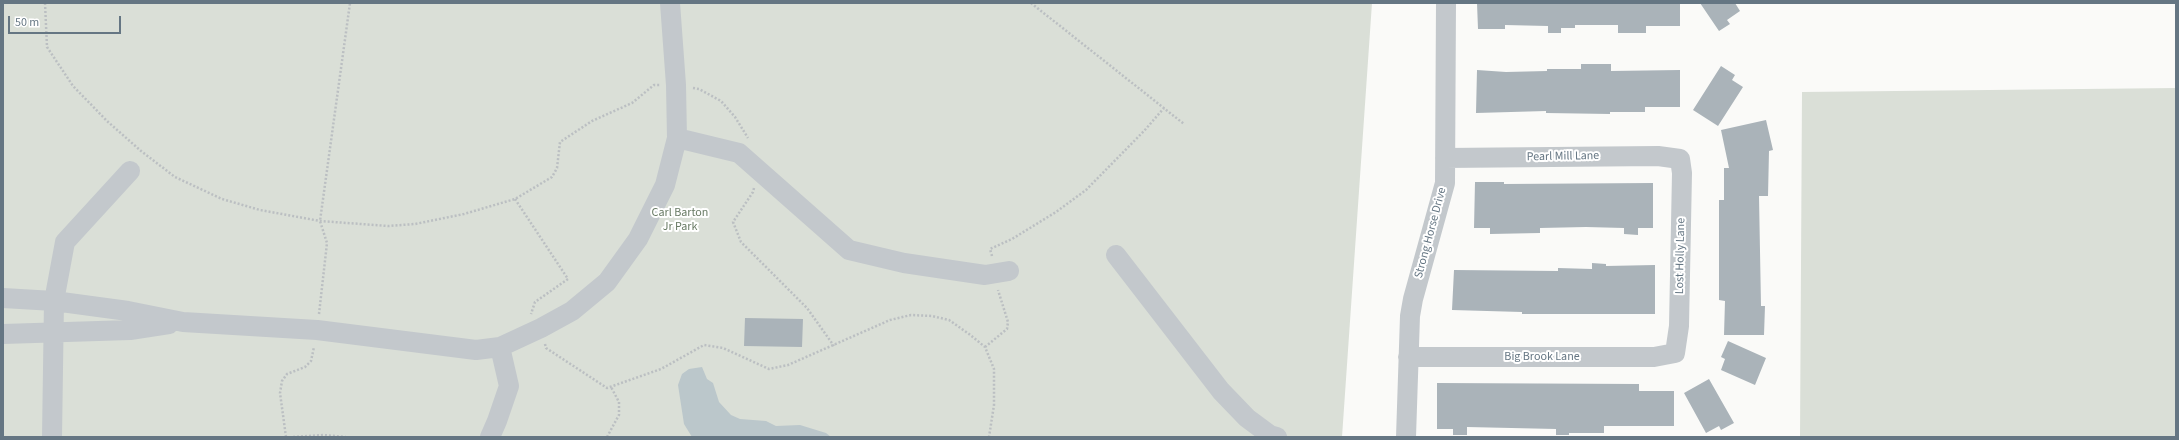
<!DOCTYPE html>
<html>
<head>
<meta charset="utf-8">
<style>
	body { margin:0 }
	#map { position:relative; width:2179px; height:440px; overflow:hidden; background:#fafaf8; font-family:"Source Sans 3",sans-serif }
	canvas { display:block }
	.frame { position:absolute; inset:0; border:4px solid #657683; pointer-events:none }
	.scale { position:absolute; left:8px; top:16px; width:113px; height:18px; box-sizing:border-box; border:2px solid #657683; border-top:0; padding-left:5px; font-size:12px; line-height:14px; white-space:nowrap; color:#657683; -webkit-text-stroke:3px #fff; paint-order:stroke }
</style>
</head>
<body>
<div id="map">
<canvas width="2179" height="440"></canvas>
<div class="frame"></div>
<div class="scale">50 m</div>
</div>
<script>
const g = document.querySelector('canvas').getContext('2d');
g.lineJoin = 'round';
function paint(path, color) { g.fillStyle = color; g.fill(path, 'evenodd'); }
const toPath = rows => new Path2D(rows.map(r => 'M' + r).join(''));
function stroke(path, color, width, dash) { g.strokeStyle = color; g.lineWidth = width; g.lineCap = dash ? 'butt' : 'round'; g.setLineDash(dash || []); g.stroke(path); }
function write(font, color, halo, rows, align = 'center') {
  g.font = font + ' "Source Sans 3",sans-serif'; g.lineWidth = 4; g.setLineDash([]); g.textBaseline = 'middle'; g.strokeStyle = halo; g.fillStyle = color; for (const [text, x, y, turn = 0] of rows) {
    g.save(); g.translate(x, y); g.rotate((+turn || 0) * Math.PI / 180); g.textAlign = isNaN(turn) ? turn : align; if (halo) g.strokeText(text, 0, 0); g.fillText(text, 0, 0); g.restore();
  }
}
const green = toPath([
	[3,3,1372,3,1342,437,3,437],
	[2176,88,2176,437,1800,437,1802,92]
]);
const water = toPath([
	[702,367,707,379,713,383,719,402,731,415,740,419,766,421,776,426,800,425,826,433,831,437,692,437,684,424,678,385,682,374,689,369]
]);
const building = toPath([
	[1477,3,1680,3,1680,26,1646,26,1646,33,1618,33,1618,25,1575,25,1575,28,1561,28,1561,33,1548,33,1548,26,1505,25,1505,29,1478,29],
	[1700,3,1735,3,1740,11,1727,20,1730,24,1719,31],
	[1581,64,1611,64,1611,71,1680,70,1680,107,1645,107,1645,112,1610,112,1610,114,1546,113,1546,111,1476,113,1477,70,1506,72,1547,71,1547,69,1581,69],
	[1721,66,1735,75,1732,80,1743,87,1718,126,1693,110],
	[1766,120,1773,150,1769,151,1768,196,1759,196,1761,306,1765,306,1764,335,1724,335,1725,301,1719,300,1719,200,1724,200,1724,168,1729,168,1721,130],
	[1475,182,1504,182,1504,184,1653,183,1653,228,1638,228,1638,235,1624,234,1624,228,1586,227,1540,228,1540,233,1490,234,1490,228,1474,228],
	[1592,263,1606,264,1606,266,1655,265,1655,314,1522,314,1522,312,1452,310,1454,270,1558,271,1558,268,1592,269],
	[745,318,803,319,802,347,744,346],
	[1728,341,1766,358,1755,385,1721,370,1725,359,1721,357],
	[1709,379,1734,423,1721,430,1719,426,1706,433,1684,393],
	[1437,383,1639,384,1639,391,1674,391,1674,426,1604,426,1604,433,1569,433,1569,435,1556,435,1556,429,1467,427,1467,435,1453,435,1453,429,1437,429]
]);
const path = toPath([
	[45,3,47,47,73,86,107,121,141,151,175,177,222,199,260,210,320,221,388,226,415,224,464,214,515,199,552,177,557,168,560,142,592,121,632,103,654,85,660,85],
	[1031,3,1184,124],
	[693,88,699,89,721,101,735,117,748,138],
	[754,188,753,192,733,222,741,242,807,308,834,346],
	[515,199,568,279,535,302,531,314],
	[992,256,990,249,1012,239,1056,212,1086,190,1144,131,1164,108],
	[319,314,327,243,320,221,350,3],
	[545,344,546,348,607,388,661,369,704,345,723,348,769,369,788,365,890,320,911,315,932,316,949,320,969,334,985,347,994,369,994,405,989,437],
	[985,347,1007,329,1008,322,998,290],
	[286,437,280,393,282,381,287,374,305,367,311,361,314,347],
	[293,437,323,435,346,437],
	[607,437,619,415,619,402,611,387]
]);
const minor = toPath([
	[677,138,739,153,849,250,904,263,985,275,1009,271],
	[1116,255,1221,391,1247,418,1270,435,1277,437],
	[3,298,54,301,128,311,183,322,317,330,476,350,500,347,541,328,572,311,607,282,638,239,665,185,677,138,676,85,670,3],
	[3,334,130,330,169,324],
	[1408,357,1654,357,1675,353,1679,326,1682,173,1680,159,1658,156,1445,158],
	[52,437,54,301,65,242,130,171],
	[490,437,497,421,509,386,500,347],
	[1406,437,1410,316,1413,299,1445,183,1446,3]
]);
const streetNames = [
	["Pearl Mill Lane",1563,157,-1],
	["Strong Horse Drive",1431,233,-75],
	["Lost Holly Lane",1681,256,-89],
	["Big Brook Lane",1542,357]
];
const parkNames = [
	["Carl Barton",680,213],
	["Jr Park",680,227]
];
paint(green, '#dadfd7');
paint(water, '#bbc7cb');
paint(building, '#aab3b9');
stroke(path, '#bbbfc2', 2.5, [2, 2]);
stroke(minor, '#c3c8cc', 20);
write('12px', '#657683', '#fff', streetNames);
write('12px', '#687a64', '#fff', parkNames);
</script>
</body>
</html>
